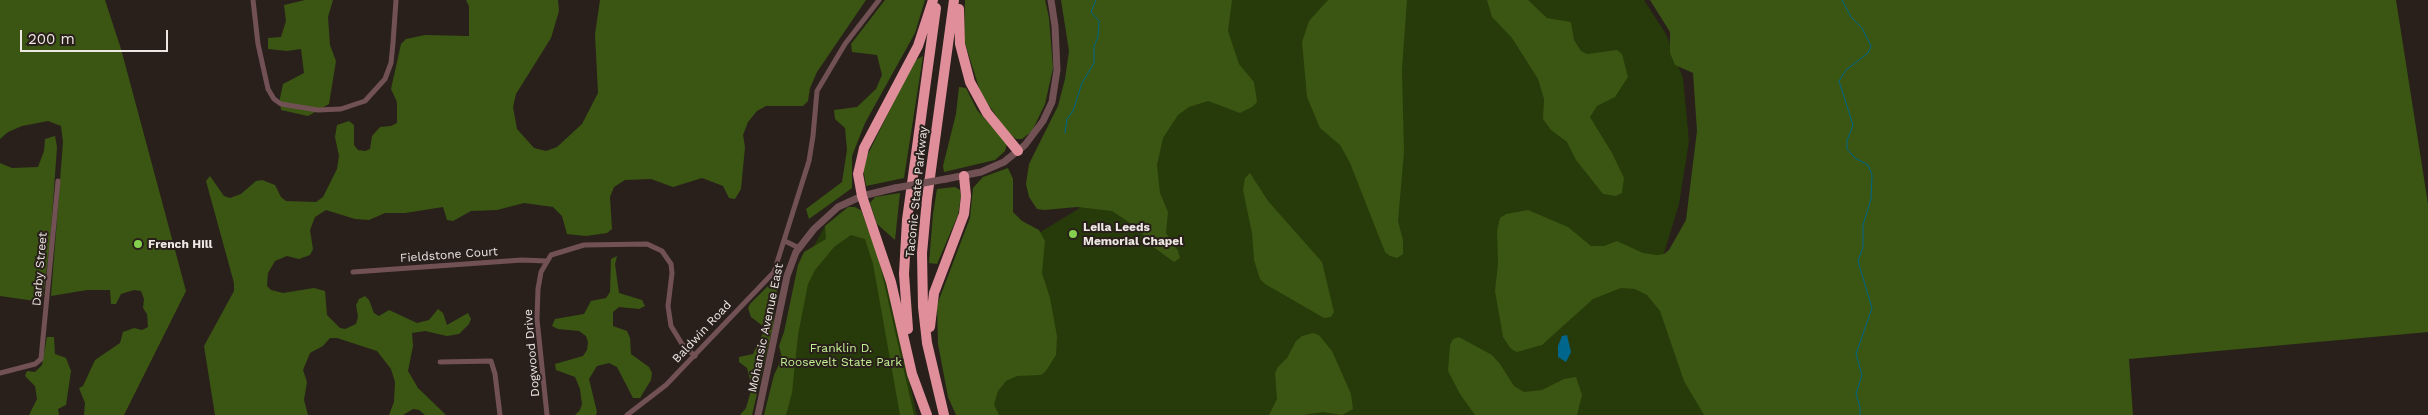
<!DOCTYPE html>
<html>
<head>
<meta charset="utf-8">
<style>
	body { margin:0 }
	#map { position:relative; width:2428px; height:415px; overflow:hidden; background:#29201b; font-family:"Work Sans",sans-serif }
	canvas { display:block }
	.scale { position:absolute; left:20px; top:30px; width:148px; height:22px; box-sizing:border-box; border:2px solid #ede6e2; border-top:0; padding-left:6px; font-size:15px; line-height:18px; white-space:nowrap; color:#ede6e2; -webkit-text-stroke:4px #29201b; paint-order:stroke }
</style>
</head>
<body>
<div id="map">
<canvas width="2428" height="415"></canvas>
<div class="scale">200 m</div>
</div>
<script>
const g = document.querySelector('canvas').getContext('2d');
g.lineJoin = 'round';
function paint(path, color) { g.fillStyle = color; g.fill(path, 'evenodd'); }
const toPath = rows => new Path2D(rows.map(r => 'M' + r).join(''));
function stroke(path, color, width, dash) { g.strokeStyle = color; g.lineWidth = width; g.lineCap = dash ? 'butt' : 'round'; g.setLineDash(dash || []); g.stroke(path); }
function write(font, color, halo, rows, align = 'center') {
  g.font = font + ' "Work Sans",sans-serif'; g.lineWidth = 4; g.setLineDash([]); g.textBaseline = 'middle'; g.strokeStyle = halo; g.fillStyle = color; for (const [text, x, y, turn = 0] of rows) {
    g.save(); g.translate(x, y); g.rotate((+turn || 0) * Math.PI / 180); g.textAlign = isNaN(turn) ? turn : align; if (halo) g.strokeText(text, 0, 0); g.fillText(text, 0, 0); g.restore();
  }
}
const green = toPath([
	[1199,0,1644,0,1666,34,1683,78,1689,141,1679,204,1661,263,1720,415,984,415,1034,236,1132,176],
	[856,206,882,264,917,415,768,415,797,276,825,226,841,214]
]);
const forest = toPath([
	[0,0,105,0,121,49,186,291,124,415,84,415,85,403,79,388,83,386,95,360,120,343,123,332,134,328,142,330,148,327,147,314,143,308,144,299,141,291,134,290,121,294,116,304,111,304,110,290,87,290,51,296,63,142,61,126,48,121,22,126,8,132,0,139],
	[305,0,333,0,328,17,330,45,336,61,329,104,308,116,281,110,280,98,283,84,304,73,301,49,287,51,268,49,268,38,281,37,286,21,284,5],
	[466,0,558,0,559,11,551,38,516,94,513,107,517,129,534,148,546,151,557,147,582,124,598,93,595,34,600,0,866,0,817,72,810,88,808,101,803,106,766,106,757,111,748,122,743,135,745,147,741,189,735,199,729,198,723,186,702,178,673,187,651,179,625,180,614,187,610,197,612,229,607,233,586,236,567,234,562,216,553,207,524,203,497,210,471,211,453,221,447,220,443,207,405,213,385,213,369,220,355,219,326,210,315,217,310,230,313,249,310,255,299,259,287,256,275,261,268,273,267,286,271,290,283,293,314,288,325,291,327,315,340,328,345,329,356,324,358,317,356,305,359,299,365,296,369,300,374,313,379,316,389,310,417,323,429,320,438,309,443,313,447,325,468,313,471,319,469,324,459,334,447,336,425,331,412,333,413,346,408,371,418,388,446,415,425,415,419,410,413,409,403,415,389,415,394,402,395,382,391,369,377,351,337,338,330,338,323,346,310,353,303,370,307,382,304,400,308,415,215,415,204,346,234,291,234,283,206,181,210,176,224,196,230,198,241,194,256,181,262,180,275,185,281,197,286,201,316,202,323,197,337,169,339,156,335,137,337,125,349,121,354,125,354,145,358,150,365,151,370,149,372,136,380,127,391,126,397,123,397,102,391,89,401,44,406,39,425,35,469,36,469,6],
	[885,0,925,0,915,33,865,123,852,156,852,188,809,219,806,209,842,182,847,150,845,128,835,119,834,110,857,107,876,89,882,75,877,55,852,52,851,44],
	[965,0,1045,0,1049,18,1053,68,1045,104,1032,131,1022,139,1016,139,1006,130,981,94,964,40],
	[1061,0,1232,0,1228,31,1239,64,1254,82,1257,102,1252,107,1240,113,1208,101,1189,107,1178,115,1163,138,1157,165,1160,193,1168,212,1166,233,1178,251,1180,258,1174,262,1152,246,1139,229,1112,211,1077,207,1044,210,1037,209,1029,197,1026,184,1029,164,1058,106,1065,79,1069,51],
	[1328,0,1407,0,1402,69,1404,152,1398,221,1403,240,1403,254,1397,258,1390,256,1385,252,1350,163,1340,145,1320,128,1307,97,1302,42,1309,21],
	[1487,0,1528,0,1547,18,1571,22,1574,40,1581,51,1587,54,1617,50,1622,54,1628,77,1615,97,1597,106,1590,117,1612,153,1624,178,1622,193,1616,196,1603,194,1576,160,1567,142,1551,130,1543,119,1544,99,1538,79,1512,38,1492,17],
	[1650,0,2396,0,2428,204,2428,332,2129,359,2133,415,1704,415,1684,381,1660,311,1647,295,1635,289,1621,288,1593,299,1542,345,1517,352,1511,349,1503,337,1495,291,1498,264,1497,231,1500,218,1506,214,1528,210,1568,227,1591,246,1604,246,1617,241,1643,253,1657,255,1664,254,1669,250,1686,220,1697,131,1693,73,1675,65,1670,53,1670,32],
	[923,56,904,178,866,186,863,168,867,156,914,61],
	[959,87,966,88,977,110,1007,144,1005,151,995,160,944,172,943,166,956,114],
	[55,136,57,147,50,244,43,297,35,301,0,296,0,163,12,168,38,167,44,151,45,139],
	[1008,168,1013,179,1013,212,1022,221,1039,230,1045,241,1042,273,1050,298,1057,336,1056,355,1046,371,1041,375,1017,376,1006,381,998,391,994,405,999,415,956,415,948,397,938,344,937,305,970,218,973,188,983,177],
	[1250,173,1268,201,1322,262,1334,312,1331,317,1324,318,1265,284,1260,279,1254,260,1252,233,1243,190,1245,178],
	[955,187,960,190,961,196,958,215,937,264,929,263,933,214,937,189],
	[900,193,895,240,877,224,870,203,875,197],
	[848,207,854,207,861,210,878,256,914,415,900,415,873,264,865,239,851,235,834,247,815,270,808,284,798,335,792,393,786,415,764,415,774,375,782,358,779,346,784,332,798,265,804,252,826,239,825,226],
	[617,256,615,264,619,293,642,300,645,306,639,309,619,307,613,312,613,326,627,331,630,338,631,354,649,367,652,373,651,380,640,398,633,398,617,367,609,363,597,366,589,379,597,412,596,415,575,415,580,410,582,404,580,389,575,377,556,370,555,364,583,356,587,350,588,342,586,336,579,331,558,329,552,326,555,319,584,314,591,301,606,298,610,292,611,259],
	[778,281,773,326,752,415,740,415,746,408,752,387,747,368,739,362,739,357,753,354,764,331,764,327,751,317,748,308,750,304,768,286],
	[1313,333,1319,335,1332,351,1351,394,1353,409,1342,415,1323,412,1303,415,1269,415,1277,399,1275,373,1278,367,1287,358,1296,341,1302,336],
	[47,337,54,337,55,354,66,358,71,371,66,405,58,409,59,415,29,415,37,399,35,386,25,376,27,371,35,372,42,365],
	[1459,337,1492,355,1500,364,1514,386,1524,392,1542,390,1564,379,1576,377,1582,395,1577,415,1475,415,1460,394,1448,371,1450,345,1453,339]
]);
const water = toPath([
	[1567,335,1571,352,1566,362,1558,357,1558,346,1562,336]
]);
const stream = toPath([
	[1842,0,1851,17,1862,28,1871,46,1868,53,1846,70,1839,81,1853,125,1847,141,1847,149,1855,158,1868,165,1872,175,1871,199,1863,225,1863,247,1858,261,1872,308,1856,354,1862,375,1856,394,1860,407,1860,415],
	[1065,133,1067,119,1073,111,1082,83,1094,63,1094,46,1098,37,1099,21,1091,12,1096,0]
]);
const minor = toPath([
	[253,0,258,44,268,89,274,99,281,104,318,110,341,109,365,101,385,79,391,63,393,43,396,0],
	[785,241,799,248],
	[353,272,522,260,546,261],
	[440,362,491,361,495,374,500,415],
	[0,373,35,364,41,359,58,181],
	[547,415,537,319,538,289,541,272,551,255,584,245,647,244,662,251,671,264,672,273,668,306,671,326,682,344,695,356],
	[627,415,666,385,774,272,809,161,813,136,817,91,845,44,879,0]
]);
const tertiary = toPath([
	[946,179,981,172,1004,162,1025,145,1043,121,1052,102,1057,70,1055,26,1051,0],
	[758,415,787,276,796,252,814,229,838,207,862,196,895,188]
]);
const motorway = toPath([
	[959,9,960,44,970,82,987,113,1018,151],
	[930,327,934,293,964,214,966,196,964,176],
	[908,329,904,274,907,220,936,8],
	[927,415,912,374,891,282,862,196,858,174,864,148,918,46,933,0],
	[944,415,927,343,923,307,922,253,927,199,954,0]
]);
const tertiaryBridge = toPath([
	[895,188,946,179]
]);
const markers = [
	[1073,234,5,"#84cf4d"],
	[138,244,5,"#84cf4d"]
];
const streetNames = [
	["Taconic State Parkway",917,192,-84],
	["Fieldstone Court",449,255,-4],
	["Darby Street",40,269,-85],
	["Mohansic Avenue East",766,328,-78],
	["Baldwin Road",702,332,-47],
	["Dogwood Drive",532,353,-95]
];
const poiNames = [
	["Leila Leeds",1083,227],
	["Memorial Chapel",1083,241],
	["French Hill",148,244]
];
const parkNames = [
	["Franklin D.",841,348],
	["Roosevelt State Park",841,362]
];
paint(green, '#263a0a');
paint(forest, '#3a5612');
paint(water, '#00668c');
stroke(stream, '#00668c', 1);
stroke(minor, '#725155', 5);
stroke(tertiary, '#725155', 7);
stroke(motorway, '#e08f9a', 10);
stroke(tertiaryBridge, '#725155', 7);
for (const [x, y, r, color] of markers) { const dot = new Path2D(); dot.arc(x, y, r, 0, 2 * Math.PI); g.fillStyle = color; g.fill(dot); stroke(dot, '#29201b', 2); }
write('12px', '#ede6e2', '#29201b', streetNames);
write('bold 12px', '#ede6e2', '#29201b', poiNames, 'left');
write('12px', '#c4f194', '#29201b', parkNames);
</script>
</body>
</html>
